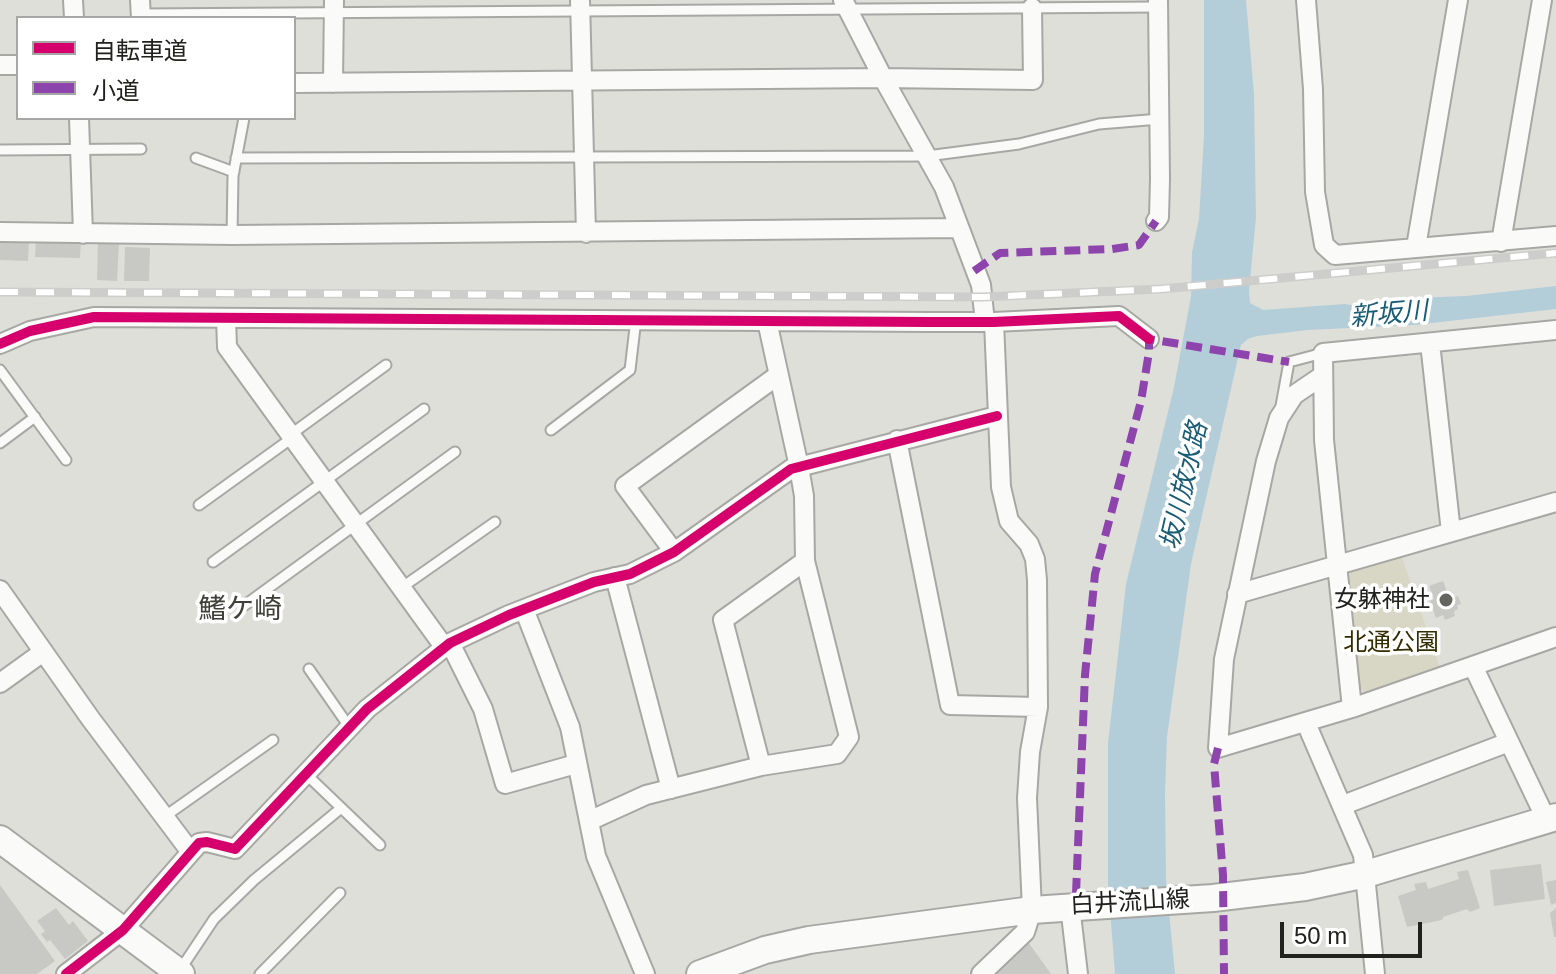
<!DOCTYPE html>
<html>
<head>
<meta charset="utf-8">
<style>
	body { margin:0 }
	#map { position:relative; width:1556px; height:974px; overflow:hidden; background:#dfdfda; font-family:Arial,"Noto Sans JP",sans-serif }
	canvas { display:block }
	.legend { position:absolute; left:16px; top:16px; width:280px; height:104px; box-sizing:border-box; background:#fff; border:2px solid #a6a6a5; margin:0; padding:10px 14px; list-style:none; font-size:24px; color:#21211e }
	.legend li { display:flex; align-items:center; gap:16px; height:40px }
	.legend b { width:40px; border:2px solid #a6a6a5 }
	.scale { position:absolute; left:1280px; top:922px; width:142px; height:36px; box-sizing:border-box; border:4px solid #21211e; border-top:0; padding-left:10px; font-size:24px; line-height:28px; white-space:nowrap; color:#21211e; -webkit-text-stroke:6px #fff; paint-order:stroke }
</style>
</head>
<body>
<div id="map">
<canvas width="1556" height="974"></canvas>
<ul class="legend">
<li><b style="height:10px;background:#d6006c"></b>自転車道</li>
<li><b style="height:10px;background:#8e44ad"></b>小道</li>
</ul>
<div class="scale">50 m</div>
</div>
<script>
const g = document.querySelector('canvas').getContext('2d');
g.lineJoin = 'round';
function paint(path, color) { g.fillStyle = color; g.fill(path, 'evenodd'); }
const toPath = rows => new Path2D(rows.map(r => 'M' + r).join(''));
function stroke(path, color, width, dash) { g.strokeStyle = color; g.lineWidth = width; g.lineCap = dash ? 'butt' : 'round'; g.setLineDash(dash || []); g.stroke(path); }
function write(font, color, halo, rows, align = 'center') {
  g.font = font + ' Arial,"Noto Sans JP",sans-serif'; g.lineWidth = 7; g.setLineDash([]); g.textBaseline = 'middle'; g.strokeStyle = halo; g.fillStyle = color; for (const [text, x, y, turn = 0] of rows) {
    g.save(); g.translate(x, y); g.rotate((+turn || 0) * Math.PI / 180); g.textAlign = isNaN(turn) ? turn : align; if (halo) g.strokeText(text, 0, 0); g.fillText(text, 0, 0); g.restore();
  }
}
const green = toPath([
	[1402,557,1440,668,1364,692,1358,685,1346,576,1351,570]
]);
const water = toPath([
	[1204,0,1246,0,1254,94,1256,217,1249,291,1250,303,1263,310,1345,304,1364,307,1412,298,1466,296,1556,286,1556,309,1414,325,1308,330,1257,336,1248,339,1241,345,1191,564,1167,737,1165,793,1166,880,1175,974,1115,974,1108,884,1108,743,1126,584,1174,387,1191,296,1192,252,1199,219,1204,135]
]);
const building = toPath([
	[36,238,81,239,80,258,35,257],
	[0,241,29,241,28,261,0,260],
	[98,242,119,243,117,281,97,280],
	[125,247,150,248,149,281,124,281],
	[1443,581,1448,594,1452,592,1454,597,1458,596,1461,604,1457,605,1458,609,1454,611,1455,616,1445,620,1443,615,1436,618,1430,601,1434,599,1429,586],
	[1541,864,1545,899,1494,906,1490,870],
	[1468,870,1480,908,1470,912,1467,909,1443,917,1442,920,1407,927,1398,896,1416,890,1414,884,1426,882,1428,889,1459,879,1457,872],
	[1556,880,1556,903,1551,905,1546,882],
	[0,885,55,961,37,974,0,974],
	[56,908,69,925,73,921,88,941,65,959,50,940,47,942,41,934,45,931,37,921],
	[1556,908,1556,937,1554,937,1550,913],
	[1026,939,1051,974,987,974]
]);
const service = toPath([
	[141,14,1158,7],
	[0,150,141,149],
	[196,158,234,172],
	[236,158,927,156,1019,144,1099,124,1160,119],
	[232,235,233,176,244,118],
	[0,370,66,460],
	[1281,406,1289,362,1323,353],
	[551,430,630,370,636,319],
	[290,435,386,365],
	[0,443,35,417],
	[199,505,292,438],
	[213,562,424,409],
	[401,588,495,522],
	[245,605,455,452],
	[309,669,350,728],
	[307,775,380,845],
	[164,817,273,740],
	[180,970,214,919,254,880,340,809],
	[260,974,340,893]
]);
const minor = toPath([
	[73,0,74,18],
	[140,0,141,18],
	[580,0,586,233],
	[843,0,883,78,944,187,981,285,985,322],
	[1306,0,1313,89,1315,192,1324,245,1335,255,1556,236],
	[0,65,18,65],
	[294,83,883,78,1033,80,1032,8],
	[333,83,334,0],
	[79,118,83,234],
	[1156,221,1159,217,1160,179,1158,0],
	[0,232,232,235,959,228],
	[1501,242,1542,0],
	[1416,247,1458,0],
	[226,318,227,347,445,648],
	[1430,343,1451,532],
	[0,344,30,331,94,317,929,322,994,322,1119,316,1149,339],
	[1322,376,1294,395,1279,418,1266,461,1224,659,1218,748,1352,708,1556,637],
	[897,440,950,705,1038,707],
	[674,552,625,486,777,376],
	[615,577,671,789],
	[0,590,90,718,190,851],
	[1237,594,1556,502],
	[524,609,570,727,596,856,645,974],
	[450,643,483,709,505,784,576,764],
	[1473,666,1546,819],
	[0,683,43,652],
	[1352,708,1324,440,1323,353,1556,330],
	[1306,723,1363,855,1375,974],
	[761,766,723,620,805,561],
	[1343,805,1509,742],
	[589,821,646,795,761,766,837,754,849,737,805,561,804,496,799,467,767,321],
	[1070,906,1078,974],
	[66,974,123,930,199,843,207,842,235,849,367,709,450,643,509,615,594,582,630,574,674,552,791,469,997,416],
	[981,974,1025,932,1032,910,1027,798,1030,752,1038,707,1037,580,1035,559,1029,544,1009,521,1001,487,994,322]
]);
const secondary = toPath([
	[0,839,181,974],
	[700,974,765,950,809,940,1032,910,1213,898,1305,887,1366,874,1556,817]
]);
const rail = toPath([
	[0,292,983,297,1161,289,1556,253]
]);
const quiet = toPath([
	[974,271,1000,253,1112,249,1139,245,1156,221],
	[1218,748,1214,764,1223,875,1224,974],
	[1076,894,1085,675,1095,574,1141,401,1149,352,1149,339,1289,362]
]);
const cycleway = toPath([
	[0,344,30,331,94,317,929,322,994,322,1119,316,1149,339],
	[66,974,123,930,199,843,207,842,235,849,367,709,450,643,509,615,594,582,630,574,674,552,791,469,997,416]
]);
const markers = [
	[1446,600,8,"#646460"]
];
const poiNames = [
	["女躰神社",1430,600]
];
const parkNames = [
	["北通公園",1391,643]
];
const streetNames = [
	["白井流山線",1130,903,-3]
];
const waterNames = [
	["新坂川",1389,315,-5],
	["坂川放水路",1185,486,-77]
];
const quarterNames = [
	["鰭ケ崎",240,610]
];
paint(green, '#d8d7c6');
paint(water, '#b4ced9');
paint(building, '#c8c8c4');
stroke(service, '#a7a7a4', 13);
stroke(minor, '#a7a7a4', 22);
stroke(secondary, '#a7a7a4', 30);
stroke(service, '#fafaf9', 9);
stroke(minor, '#fafaf9', 18);
stroke(secondary, '#fafaf9', 26);
stroke(rail, '#cdcdcc', 9);
stroke(rail, '#fff', 6, [18]);
stroke(quiet, '#8e44ad', 8, [16, 8]);
stroke(cycleway, '#d6006c', 10);
for (const [x, y, r, color] of markers) { const dot = new Path2D(); dot.arc(x, y, r, 0, 2 * Math.PI); g.fillStyle = color; g.fill(dot); stroke(dot, '#fff', 3); }
write('24px', '#21211e', '#fff', poiNames, 'right');
write('24px', '#332e01', '#fff', parkNames);
write('24px', '#21211e', '#fff', streetNames);
write('italic 26px', '#195c75', '#fff', waterNames);
write('28px', '#404039', '#fff', quarterNames);
</script>
</body>
</html>
